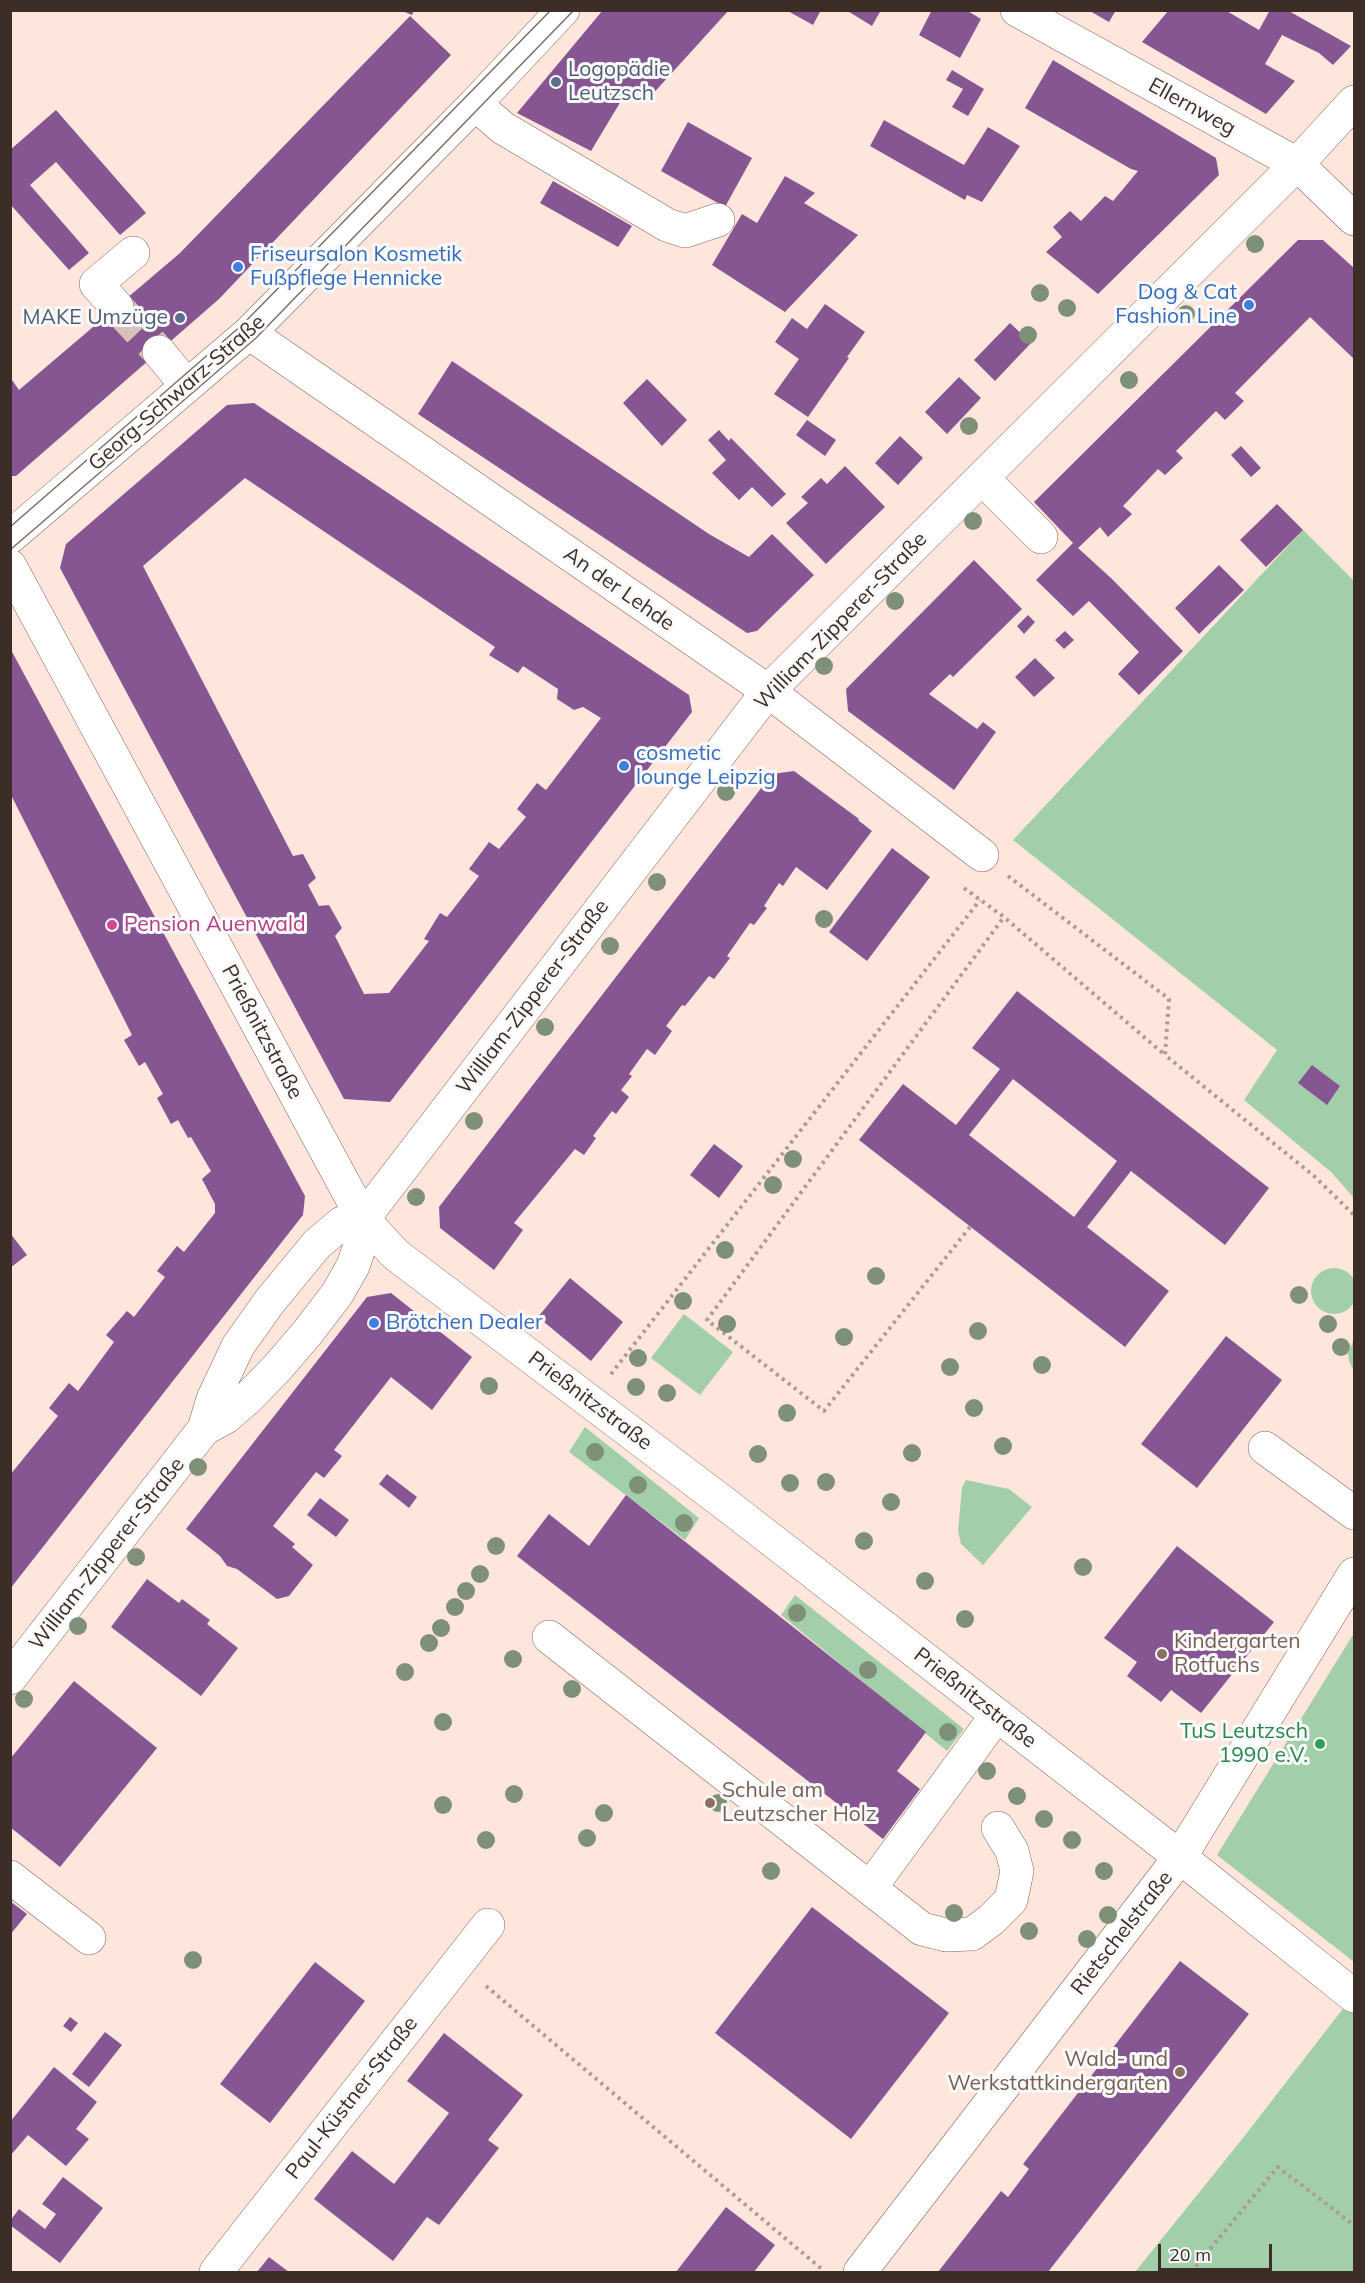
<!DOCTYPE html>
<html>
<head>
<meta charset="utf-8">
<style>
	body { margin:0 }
	#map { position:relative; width:1365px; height:2283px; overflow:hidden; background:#fee6dd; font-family:Mulish,sans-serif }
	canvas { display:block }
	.frame { position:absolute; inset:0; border:12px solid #3c2d27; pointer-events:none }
	.scale { position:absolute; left:1158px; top:2244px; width:114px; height:27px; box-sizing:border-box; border:3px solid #3c2d27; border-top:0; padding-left:8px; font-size:18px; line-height:21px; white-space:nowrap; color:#3c2d27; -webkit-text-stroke:4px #f9f9f9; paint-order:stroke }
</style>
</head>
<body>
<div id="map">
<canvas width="1365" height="2283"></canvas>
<div class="frame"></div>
<div class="scale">20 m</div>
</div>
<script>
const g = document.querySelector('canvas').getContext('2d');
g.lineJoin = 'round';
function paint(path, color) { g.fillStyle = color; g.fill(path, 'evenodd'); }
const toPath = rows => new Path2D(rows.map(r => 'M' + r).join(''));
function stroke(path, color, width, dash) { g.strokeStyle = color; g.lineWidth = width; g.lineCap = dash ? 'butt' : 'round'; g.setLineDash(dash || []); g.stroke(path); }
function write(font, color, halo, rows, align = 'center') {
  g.font = font + ' Mulish,sans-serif'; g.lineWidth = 6; g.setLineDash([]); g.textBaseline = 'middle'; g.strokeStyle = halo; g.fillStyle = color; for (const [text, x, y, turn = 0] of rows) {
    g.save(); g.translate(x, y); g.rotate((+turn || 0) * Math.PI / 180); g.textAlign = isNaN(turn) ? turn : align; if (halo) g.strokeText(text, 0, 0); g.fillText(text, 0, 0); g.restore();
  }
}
const green = toPath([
	[1303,530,1354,581,1354,1198,1331,1172,1244,1100,1277,1050,1013,840],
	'1311 1291a23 23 0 1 1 46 0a23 23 0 1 1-46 0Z',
	[684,1314,733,1352,700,1395,651,1358],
	[1354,1339,1354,1371,1349,1361,1348,1353],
	[585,1427,699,1518,685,1540,569,1452],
	[966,1480,1009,1489,1032,1507,983,1565,961,1544,958,1531,962,1487],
	[795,1595,964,1729,947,1751,781,1615],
	[1354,1633,1354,1962,1217,1855],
	[1345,2006,1354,2014,1354,2272,1135,2272,1243,2138]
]);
const building = toPath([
	[400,10,414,10,412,15],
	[603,10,729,10,650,97,630,86,591,151,517,113],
	[786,10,821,10,813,25],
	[846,10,881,10,872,26],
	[932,10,966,10,981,19,960,58,919,35],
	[1088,10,1116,10,1109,22],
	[1169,10,1225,10,1259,30,1270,10,1287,10,1351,46,1333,65,1319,53,1282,35,1265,64,1295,81,1266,114,1142,42],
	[410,16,451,55,219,299,16,476,10,476,10,377,19,390,180,253],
	[1053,60,1216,158,1219,175,1098,294,1046,252,1062,237,1053,227,1070,211,1081,221,1105,196,1113,201,1138,171,1131,169,1025,108],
	[952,70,984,89,968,116,952,107,963,89,946,80],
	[56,110,146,213,120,235,56,162,30,185,89,253,69,270,10,204,10,150],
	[884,120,964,165,988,127,1020,146,982,202,967,195,965,200,870,146],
	[688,122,752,158,725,207,661,171],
	[785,176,815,193,804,203,858,235,785,312,712,265,742,214,757,223],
	[553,181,632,226,618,247,540,203],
	[1298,240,1323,240,1354,268,1354,359,1310,317,1235,393,1244,401,1225,420,1216,411,1176,451,1183,458,1165,475,1158,469,1123,506,1132,514,1108,537,1100,527,1078,548,1112,579,1183,651,1139,695,1118,674,1139,652,1089,601,1073,616,1036,580,1073,543,1034,502],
	[825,304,865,332,847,357,849,358,808,417,774,394,799,359,775,342,792,318,807,329],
	[1010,323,1031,343,995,381,974,360],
	[452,361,709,534,749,557,772,534,814,575,757,631,747,633,418,414],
	[959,377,981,398,947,434,925,412],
	[647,379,687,420,662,446,623,403],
	[254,403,689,695,692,712,390,1102,344,1099,60,568,66,544,227,405],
	[245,478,495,647,489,655,518,673,523,666,558,689,557,699,574,710,583,707,601,718,546,790,537,783,517,809,526,817,499,849,489,842,469,869,479,876,447,917,440,913,424,939,429,941,389,993,364,994,335,936,342,928,329,905,319,906,308,885,316,878,303,854,293,856,143,566],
	[807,420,836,440,825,456,796,435],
	[719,430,729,441,731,438,786,494,772,507,752,487,739,500,712,473,726,460,708,440],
	[900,436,923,458,898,485,875,463],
	[1241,446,1261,468,1251,477,1231,455],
	[845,466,885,507,826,564,786,523,808,503,801,497,821,478,827,484],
	[1277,504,1303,530,1266,567,1240,540],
	[974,560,1022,609,953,677,950,674,929,694,977,729,983,722,996,732,954,790,848,711,846,689],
	[1219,565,1244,590,1199,634,1175,608],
	[1028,615,1035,622,1024,634,1017,626],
	[1065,631,1074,640,1064,649,1055,640],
	[10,648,305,1196,303,1215,10,1589,10,1475,58,1416,49,1408,69,1383,78,1391,114,1342,106,1335,127,1311,134,1317,165,1277,157,1271,177,1246,184,1252,215,1213,215,1204,202,1179,211,1171,191,1137,188,1138,178,1120,171,1124,157,1098,163,1094,145,1062,139,1066,124,1040,132,1035,10,793],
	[1035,658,1055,678,1034,697,1015,677],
	[794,771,859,819,858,820,872,831,827,890,796,867,783,886,779,883,764,906,767,908,754,925,750,923,727,956,730,958,714,979,709,976,685,1006,682,1005,666,1026,672,1031,655,1055,647,1049,629,1074,632,1076,621,1090,629,1097,616,1114,612,1111,593,1136,596,1138,584,1155,575,1149,514,1223,523,1230,494,1270,440,1228,439,1207,772,774],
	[892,848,930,877,867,961,829,932],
	[1017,991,1269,1188,1225,1245,1131,1171,1087,1227,1169,1291,1125,1347,859,1140,903,1084,956,1125,1000,1069,972,1048],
	[1013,1079,1117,1161,1074,1217,969,1135],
	[1312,1065,1340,1086,1327,1105,1298,1083],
	[714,1144,743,1166,719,1198,690,1175],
	[10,1233,27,1255,10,1268],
	[570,1278,623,1322,591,1361,538,1317],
	[391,1293,472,1357,432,1410,391,1377,334,1450,342,1456,324,1478,316,1472,273,1526,295,1544,292,1547,313,1565,289,1596,277,1599,237,1569,227,1566,220,1556,186,1529,367,1297],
	[1226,1336,1282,1380,1197,1488,1141,1444],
	[387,1474,417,1497,409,1508,379,1484],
	[626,1495,926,1732,897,1771,920,1789,883,1839,517,1556,549,1514,589,1546],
	[320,1498,349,1520,336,1537,307,1515],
	[1177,1546,1274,1622,1201,1713,1171,1690,1161,1702,1127,1676,1137,1662,1104,1638],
	[147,1579,179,1603,182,1599,210,1620,207,1624,238,1648,201,1696,111,1627],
	[74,1681,157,1748,60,1867,10,1827,10,1759],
	[10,1901,27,1914,10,1935],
	[812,1907,949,2013,851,2139,715,2033],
	[1180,1961,1249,2014,1048,2272,938,2272,1001,2191,1008,2197,1029,2169,1023,2164],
	[315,1962,365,2001,270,2123,220,2084],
	[70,2017,78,2023,71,2032,63,2026],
	[105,2032,122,2045,89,2087,72,2074],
	[444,2033,523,2095,488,2140,499,2148,439,2225,427,2217,393,2261,314,2199,352,2151,394,2184,449,2113,407,2081],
	[54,2067,97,2102,76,2129,89,2139,66,2166,28,2135,10,2156,10,2122],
	[63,2177,103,2208,60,2263,10,2225,10,2221,19,2209,45,2229,56,2214,42,2204],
	[726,2207,775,2245,754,2272,676,2272],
	[269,2257,289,2272,257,2272]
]);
const minorTunnel = toPath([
	[117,307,159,352]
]);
const path = toPath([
	[1008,876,1169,999,1165,1055,1314,1176,1354,1215],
	[964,888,1004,917,1165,1055],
	[970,1227,824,1411,707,1320,1004,917],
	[611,1374,980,900],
	[486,1986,824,2271],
	[1191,2272,1278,2167,1354,2225]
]);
const minor = toPath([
	[1017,10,1297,164,1354,219],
	[475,104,503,128,667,225,685,231,718,220],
	[117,307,96,284,133,253],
	[249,333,768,691,982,855],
	[159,352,187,386],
	[982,478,1041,537],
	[10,537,249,333,475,104,563,10],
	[10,566,363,1219,395,1254,728,1506,1180,1857,1354,1996],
	[204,1429,226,1417,248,1398,278,1367,308,1332,337,1294,353,1266,361,1242,363,1219,768,691,1297,164,1354,102],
	[1265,1448,1354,1513],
	[549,1637,922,1929,946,1935,972,1934,991,1920,1011,1900,1017,1871,1012,1851,998,1828],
	[10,1678,204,1429,213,1399,238,1346,270,1301,317,1244,342,1223,363,1219],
	[10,1877,89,1938],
	[870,1888,997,1715],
	[216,2272,488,1925],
	[860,2272,1180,1857,1354,1574]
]);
const tram = toPath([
	[10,527,243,324,551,10],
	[10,550,256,338,574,10]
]);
const trees = [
	[1255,244],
	[1040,293],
	[1067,308],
	[1186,314],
	[1028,335],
	[1129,380],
	[969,426],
	[973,521],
	[895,601],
	[824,666],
	[726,792],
	[657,882],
	[824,919],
	[610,946],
	[545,1027],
	[474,1121],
	[793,1159],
	[773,1185],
	[416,1197],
	[725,1250],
	[876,1276],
	[1299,1295],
	[683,1301],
	[727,1324],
	[1328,1324],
	[978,1331],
	[844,1337],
	[1341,1347],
	[638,1358],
	[1042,1365],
	[950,1367],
	[489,1386],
	[636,1387],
	[667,1393],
	[974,1408],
	[787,1413],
	[1003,1446],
	[595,1452],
	[912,1453],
	[758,1454],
	[198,1467],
	[826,1482],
	[790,1483],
	[638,1485],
	[891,1502],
	[684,1523],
	[864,1541],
	[496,1546],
	[136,1557],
	[1083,1567],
	[480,1574],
	[925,1581],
	[466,1591],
	[455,1607],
	[797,1613],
	[965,1619],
	[78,1626],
	[441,1628],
	[429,1643],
	[513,1659],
	[868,1670],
	[405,1672],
	[572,1689],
	[24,1699],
	[443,1722],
	[948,1732],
	[987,1771],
	[514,1794],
	[1017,1796],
	[718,1803],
	[443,1805],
	[604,1813],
	[1044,1819],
	[587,1838],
	[486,1840],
	[1072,1840],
	[771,1871],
	[1104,1871],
	[954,1913],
	[1108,1915],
	[1029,1931],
	[1087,1939],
	[193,1960]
];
const markers = [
	[556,82,6,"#5c6f8a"],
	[238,267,6,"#3f7fe0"],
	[1249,305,6,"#3f7fe0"],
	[180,318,6,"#5c6f8a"],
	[624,766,6,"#3f7fe0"],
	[112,925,6,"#d1479c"],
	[374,1323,6,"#3f7fe0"],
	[1162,1654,6,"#8d6e63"],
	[1320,1744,6,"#2e9e5b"],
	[710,1803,6,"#8d6e63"],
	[1180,2072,6,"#8d6e63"]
];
const serviceNames = [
	["Logopädie",568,70],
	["Leutzsch",568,94],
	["MAKE Umzüge",168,318,"right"]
];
const streetNames = [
	["Ellernweg",1192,107,29],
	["Georg-Schwarz-Straße",177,393,-41],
	["An der Lehde",619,589,35],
	["William-Zipperer-Straße",841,621,-46],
	["William-Zipperer-Straße",533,997,-53],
	["Prießnitzstraße",262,1032,62],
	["Prießnitzstraße",590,1401,37],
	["William-Zipperer-Straße",107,1554,-52],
	["Prießnitzstraße",975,1698,38],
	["Rietschelstraße",1122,1933,-52],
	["Paul-Küstner-Straße",352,2098,-52]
];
const shopNames = [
	["Friseursalon Kosmetik",250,255],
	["Fußpflege Hennicke",250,279],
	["Dog & Cat",1237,293,"right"],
	["Fashion Line",1237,317,"right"],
	["cosmetic",636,754],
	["lounge Leipzig",636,778],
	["Brötchen Dealer",386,1323]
];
const hotelNames = [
	["Pension Auenwald",124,925]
];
const educationNames = [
	["Kindergarten",1174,1642],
	["Rotfuchs",1174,1666],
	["Schule am",722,1791],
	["Leutzscher Holz",722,1815],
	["Wald- und",1168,2060,"right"],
	["Werkstattkindergarten",1168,2084,"right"]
];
const leisureNames = [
	["TuS Leutzsch",1308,1732],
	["1990 e.V.",1308,1756]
];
paint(green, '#a2cea9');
paint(building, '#865693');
stroke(minorTunnel, '#d7c1b9', 33, [33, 16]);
stroke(minor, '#876558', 34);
stroke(path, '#ae9a92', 4, [3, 4.5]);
stroke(minor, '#fff', 33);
stroke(tram, '#7f6d66', 1.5);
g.fillStyle = '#7f9078';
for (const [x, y] of trees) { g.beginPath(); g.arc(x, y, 9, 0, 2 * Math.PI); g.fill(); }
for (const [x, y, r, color] of markers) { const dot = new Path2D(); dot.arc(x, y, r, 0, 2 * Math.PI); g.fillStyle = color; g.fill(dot); stroke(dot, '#f9f9f9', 2); }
write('21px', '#4e5e75', '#f9f9f9', serviceNames, 'left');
write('21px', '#3c2d27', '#f9f9f9', streetNames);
write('21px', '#366cbe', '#f9f9f9', shopNames, 'left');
write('21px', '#b23c85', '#f9f9f9', hotelNames, 'left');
write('21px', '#785e54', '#f9f9f9', educationNames, 'left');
write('21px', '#27864d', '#f9f9f9', leisureNames, 'right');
</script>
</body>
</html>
